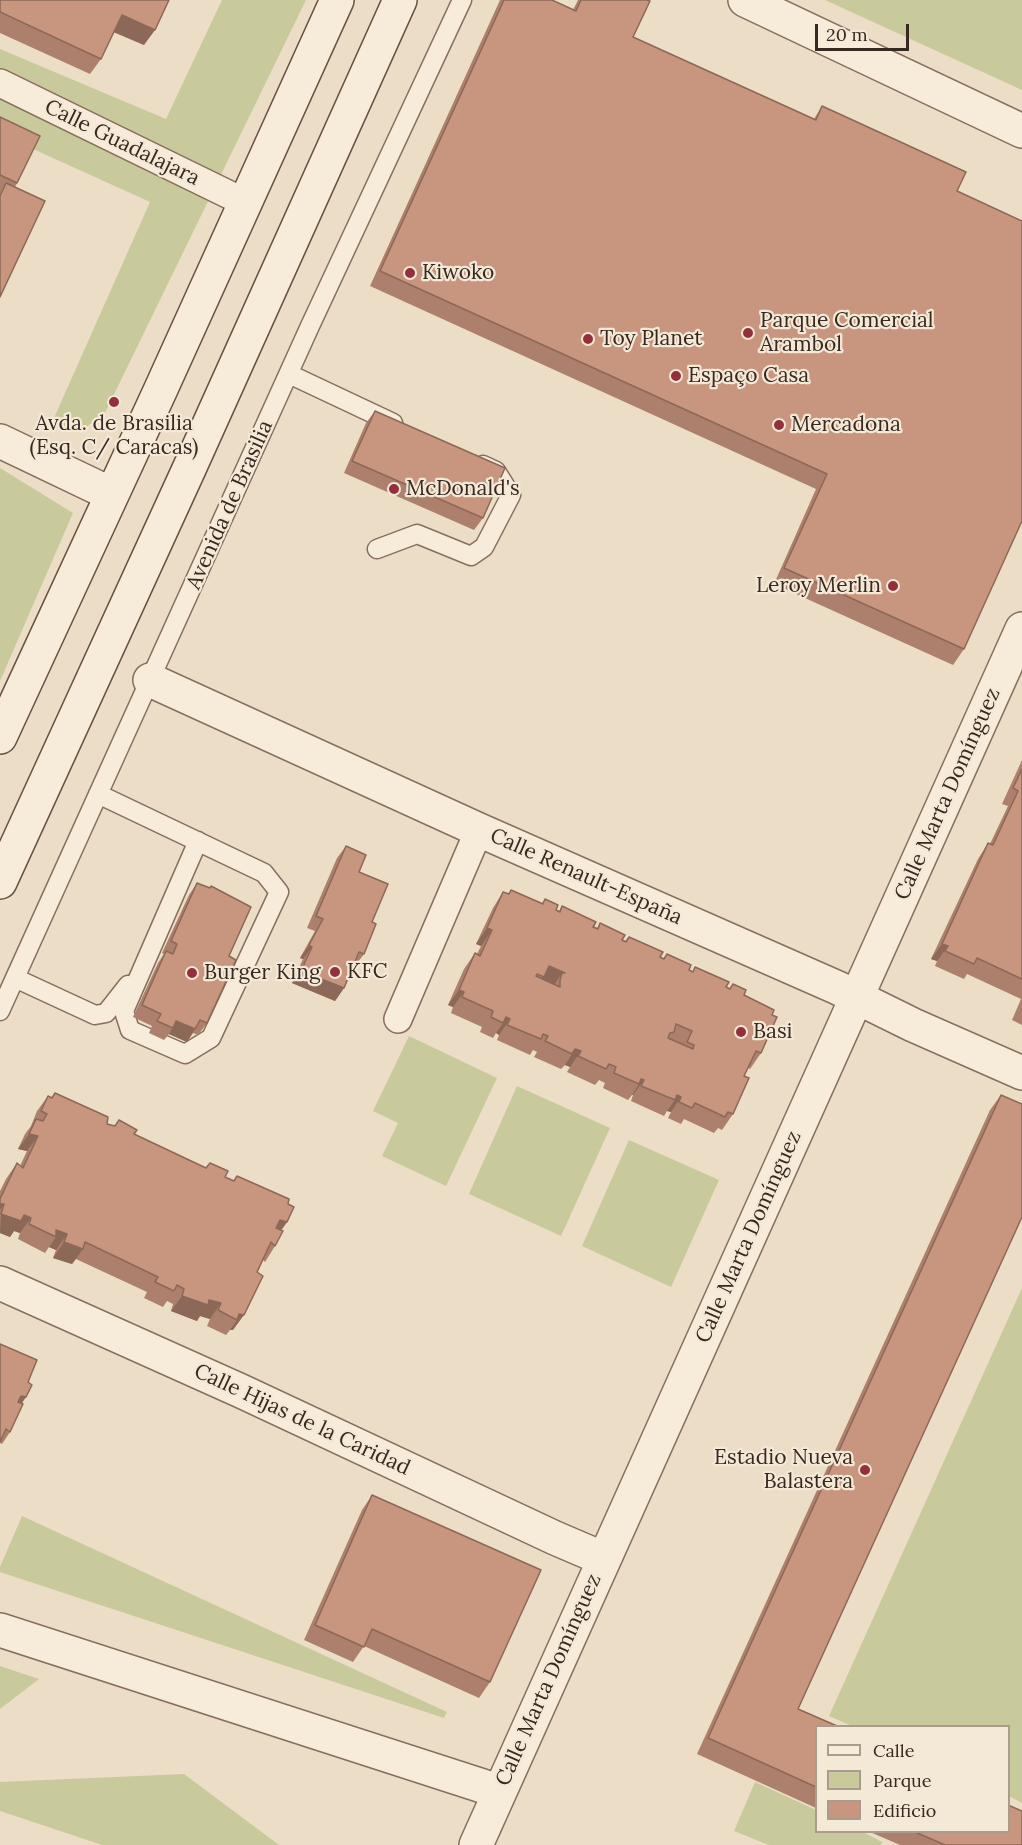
<!DOCTYPE html>
<html>
<head>
<meta charset="utf-8">
<style>
	body { margin:0 }
	#map { position:relative; width:1022px; height:1845px; overflow:hidden; background:#ecddc6; font-family:Lora,serif }
	canvas { display:block }
	.legend { position:absolute; left:815px; top:1725px; width:195px; height:108px; box-sizing:border-box; background:#f4e8d6; border:2px solid #a99c8d; margin:0; padding:8px 10px; list-style:none; font-size:18px; color:#382920 }
	.legend li { display:flex; align-items:center; gap:12px; height:30px }
	.legend b { width:30px; border:2px solid #a99c8d }
	.scale { position:absolute; left:815px; top:24px; width:94px; height:27px; box-sizing:border-box; border:3px solid #382920; border-top:0; padding-left:8px; font-size:18px; line-height:21px; white-space:nowrap; color:#382920; -webkit-text-stroke:4px #f4e8d6; paint-order:stroke }
</style>
</head>
<body>
<div id="map">
<canvas width="1022" height="1845"></canvas>
<ul class="legend">
<li><b style="height:8px;background:#f7ebd9"></b>Calle</li>
<li><b style="height:16px;background:#c9ca9b"></b>Parque</li>
<li><b style="height:16px;background:#c8957e"></b>Edificio</li>
</ul>
<div class="scale">20 m</div>
</div>
<script>
const g = document.querySelector('canvas').getContext('2d');
g.lineJoin = 'round';
function paint(path, color) { g.fillStyle = color; g.fill(path, 'evenodd'); }
const toPath = rows => new Path2D(rows.map(r => 'M' + r).join(''));
function stroke(path, color, width, dash) { g.strokeStyle = color; g.lineWidth = width; g.lineCap = dash ? 'butt' : 'round'; g.setLineDash(dash || []); g.stroke(path); }
function write(font, color, halo, rows, align = 'center') {
  g.font = font + ' Lora,serif'; g.lineWidth = 4.5; g.setLineDash([]); g.textBaseline = 'middle'; g.strokeStyle = halo; g.fillStyle = color; for (const [text, x, y, turn = 0] of rows) {
    g.save(); g.translate(x, y); g.rotate((+turn || 0) * Math.PI / 180); g.textAlign = isNaN(turn) ? turn : align; if (halo) g.strokeText(text, 0, 0); g.fillText(text, 0, 0); g.restore();
  }
}
const green = toPath([
	[222,0,306,0,103,417,82,429,50,427,150,202,0,134,0,49,166,119],
	[825,0,1022,0,1022,90],
	[0,468,73,513,0,681],
	[409,1036,497,1078,446,1186,382,1156,398,1123,373,1111],
	[517,1086,610,1128,561,1236,469,1194],
	[629,1140,719,1180,671,1287,582,1246],
	[1022,1288,1022,1803,1009,1796,1008,1726,852,1726,829,1716],
	[22,1516,447,1712,444,1718,0,1572,0,1567],
	[0,1666,39,1679,0,1709],
	[184,1774,279,1845,102,1845,0,1811,0,1782],
	[755,1782,816,1810,816,1832,863,1832,882,1842,881,1845,769,1845,734,1831]
]);
const service = toPath([
	[289,374,393,423],
	[377,549,417,534,471,556,484,547,511,495,496,471,483,465],
	[98,794,264,873,279,892,211,1038,185,1054,130,1030,124,1011,198,841],
	[15,978,95,1015,106,1013,128,985],
	[0,1011,310,326,462,0]
]);
const pedestrian = toPath([
	[0,83,244,202],
	[398,1019,479,830]
]);
const minor = toPath([
	[745,0,1022,131],
	[0,441,111,494],
	[150,680,479,830,838,988,913,1025,1022,1073],
	[0,1283,241,1391,555,1538,604,1559],
	[0,1630,498,1791],
	[476,1845,1022,629]
]);
const secondary = toPath([
	[0,737,160,391,337,0],
	[0,882,189,469,400,0]
]);
const wall = toPath([
	[0,0,169,0,144,45,114,32,101,59,90,74,0,33],
	[500,0,552,0,573,10,578,0,647,0,633,37,814,119,822,106,957,191,964,649,953,665,774,584,816,489,370,286],
	[0,117,17,183,15,187,0,297],
	[375,411,483,518,474,530,344,473,366,423],
	[1022,760,1022,1025,1012,1020,1021,999,967,974,964,979,935,966,937,961,931,959,978,859,988,843,990,844,1008,806,1002,804],
	[346,846,359,872,372,922,364,954,355,966,353,965,344,988,335,1001,292,983,303,959,300,958,315,931,307,928,337,858],
	[197,883,229,956,207,1023,198,1035,193,1033,187,1042,169,1034,164,1040,149,1033,152,1026,133,1017,158,963,164,954,162,953,189,895],
	[511,890,542,903,545,899,556,910,559,911,562,906,597,928,600,923,622,940,625,941,629,937,663,959,667,954,692,972,695,967,729,989,733,984,744,995,772,1015,761,1053,750,1069,748,1068,744,1076,733,1114,722,1130,718,1128,714,1133,684,1119,681,1124,668,1118,671,1112,667,1111,664,1116,631,1101,633,1095,632,1095,628,1100,603,1088,605,1083,599,1080,595,1085,567,1072,570,1067,565,1065,561,1069,534,1057,537,1052,533,1050,530,1055,497,1040,499,1035,496,1033,493,1038,480,1032,482,1027,451,1013,453,1007,448,1005,464,969,475,953,477,954,481,946,476,944,493,908,503,892,508,894],
	[55,1093,107,1124,134,1134,225,1177,287,1222,281,1230,275,1246,265,1262,263,1260,233,1330,230,1330,226,1335,207,1326,210,1319,200,1316,197,1321,171,1311,173,1304,167,1301,163,1307,144,1298,147,1292,76,1259,72,1264,53,1258,56,1250,49,1247,45,1253,18,1239,20,1233,14,1231,10,1237,0,1233,0,1191,6,1179,17,1163,20,1166,27,1151,18,1149,25,1134,31,1126,37,1111,48,1096,51,1098],
	[1001,1095,798,1709,816,1726,816,1808,697,1754,990,1110],
	[0,1344,28,1382,22,1404,10,1432,2,1444,0,1443],
	[372,1495,490,1682,479,1698,364,1646,353,1662,304,1640,362,1510],
	[870,1832,1008,1832,1022,1845,900,1845]
]);
const shadedWall = toPath([
	[122,15,155,30,144,45,111,31],
	[487,928,492,930,481,946,476,944],
	[942,944,948,946,937,961,931,959],
	[309,945,312,947,303,959,300,958],
	[549,966,565,973,562,973,553,987,540,982],
	[301,971,344,988,335,1001,292,983],
	[459,990,464,992,453,1007,448,1005],
	[506,1017,510,1019,499,1035,496,1033,503,1023],
	[176,1021,195,1029,187,1042,169,1034],
	[575,1049,581,1051,570,1067,565,1065],
	[641,1079,644,1080,633,1095,632,1095,639,1084],
	[677,1095,681,1097,671,1112,667,1111,675,1100],
	[29,1134,38,1136,27,1151,18,1149],
	[0,1204,4,1204,0,1210],
	[1,1214,24,1215,31,1218,20,1233,14,1231,10,1237,0,1233],
	[280,1220,287,1222,276,1238,269,1235],
	[56,1230,67,1234,56,1250,49,1247,56,1237],
	[64,1242,83,1249,72,1264,53,1258],
	[182,1296,209,1300,221,1303,210,1319,200,1316,197,1321,171,1311],
	[239,1314,244,1315,233,1330,230,1330,237,1320],
	[21,1396,26,1397,18,1409,13,1408]
]);
const building = toPath([
	[0,0,169,0,155,30,122,15,101,59,0,12,0,0],
	[504,0,552,0,576,11,581,0,647,0,650,1,633,37,816,120,822,106,966,172,957,191,1022,221,1022,521,964,649,784,568,827,474,380,271,504,0],
	[0,117,40,136,17,183,0,175,0,117],
	[6,183,45,201,0,297,0,196,6,183],
	[375,411,505,468,483,518,352,461,375,411],
	[1022,769,1022,979,977,958,974,964,945,951,948,946,942,944,988,843,993,845,1018,791,1013,788,1022,769],
	[346,846,366,855,359,872,388,884,372,922,376,924,364,954,359,952,344,988,301,971,312,947,309,945,323,919,316,916,346,846],
	[197,883,210,888,211,886,251,907,229,956,236,960,207,1023,200,1020,195,1029,176,1021,173,1028,157,1021,161,1014,142,1005,166,951,173,954,177,944,171,941,197,883],
	[511,890,543,904,545,899,558,905,556,910,560,912,562,906,596,922,593,927,598,929,600,923,625,935,622,940,626,942,629,937,663,952,660,957,664,959,667,954,691,965,689,970,693,972,695,967,729,982,726,987,730,989,733,984,746,990,744,995,774,1010,772,1015,777,1017,761,1053,756,1051,744,1076,749,1078,733,1114,728,1112,725,1117,695,1103,692,1108,679,1102,681,1097,677,1095,675,1100,641,1086,644,1080,641,1079,639,1084,614,1073,616,1067,609,1064,606,1069,578,1056,581,1051,575,1049,572,1054,545,1041,548,1036,543,1034,541,1039,507,1025,510,1019,506,1017,503,1023,491,1017,493,1011,462,997,464,992,459,990,475,953,480,956,492,930,487,928,503,892,509,894,511,890],
	[549,966,565,973,562,973,560,980,560,987,536,976,537,974,544,977,549,966],
	[676,1024,692,1031,687,1042,694,1045,693,1049,668,1038,670,1033,674,1032,676,1024],
	[55,1093,108,1117,107,1124,115,1126,119,1120,137,1130,134,1134,206,1168,210,1163,228,1171,225,1177,234,1181,237,1176,289,1199,288,1204,294,1207,287,1222,280,1220,276,1228,283,1231,275,1246,271,1242,257,1272,263,1276,244,1315,239,1314,237,1320,218,1310,221,1303,209,1300,208,1305,182,1296,184,1289,177,1285,174,1291,155,1282,158,1277,85,1242,83,1249,64,1242,67,1234,56,1230,56,1237,29,1224,31,1218,24,1215,21,1221,1,1214,4,1204,0,1204,0,1199,17,1163,23,1168,38,1136,29,1134,36,1119,43,1121,47,1114,41,1111,48,1096,52,1098,55,1093],
	[1001,1095,1022,1104,1022,1217,798,1709,837,1726,816,1726,816,1787,708,1738,1001,1095],
	[0,1344,37,1360,28,1382,32,1385,26,1397,21,1396,18,1402,23,1404,10,1432,6,1429,0,1442,0,1344],
	[372,1495,541,1570,490,1682,372,1629,364,1647,315,1625,372,1495],
	[1008,1805,1022,1811,1022,1845,945,1845,915,1832,1008,1832,1008,1805]
]);
const markers = [
	[410,273,6,"#93303b"],
	[748,333,6,"#93303b"],
	[588,339,6,"#93303b"],
	[676,376,6,"#93303b"],
	[114,402,6,"#93303b"],
	[779,425,6,"#93303b"],
	[394,489,6,"#93303b"],
	[893,586,6,"#93303b"],
	[335,972,6,"#93303b"],
	[192,973,6,"#93303b"],
	[741,1032,6,"#93303b"],
	[865,1470,6,"#93303b"]
];
const streetNames = [
	["Calle Guadalajara",122,143,26],
	["Avenida de Brasilia",230,505,-66],
	["Calle Marta Domínguez",948,794,-66],
	["Calle Renault-España",586,877,24],
	["Calle Marta Domínguez",749,1237,-66],
	["Calle Hijas de la Caridad",302,1420,25],
	["Calle Marta Domínguez",549,1680,-66]
];
const poiNames = [
	["Kiwoko",422,273],
	["Parque Comercial",760,321],
	["Arambol",760,345],
	["Toy Planet",600,339],
	["Espaço Casa",688,376],
	["Avda. de Brasilia",114,424,"center"],
	["(Esq. C/ Caracas)",114,448,"center"],
	["Mercadona",791,425],
	["McDonald's",406,489],
	["Leroy Merlin",881,586,"right"],
	["KFC",347,972],
	["Burger King",204,973],
	["Basi",753,1032],
	["Estadio Nueva",853,1458,"right"],
	["Balastera",853,1482,"right"]
];
paint(green, '#c9ca9b');
stroke(service, '#876f5d', 21);
stroke(pedestrian, '#876f5d', 30);
stroke(minor, '#876f5d', 36);
stroke(secondary, '#695040', 36);
stroke(service, '#f7ebd9', 18);
stroke(pedestrian, '#f7ebd9', 27);
stroke(minor, '#f7ebd9', 33);
stroke(secondary, '#f7ebd9', 33);
paint(wall, '#ac806c');
paint(shadedWall, '#8c6858');
paint(building, '#c8957e');
stroke(building, '#8c6858', 1.5);
for (const [x, y, r, color] of markers) { const dot = new Path2D(); dot.arc(x, y, r, 0, 2 * Math.PI); g.fillStyle = color; g.fill(dot); stroke(dot, '#f4e8d6', 2); }
write('21px', '#382920', '#f4e8d6', streetNames);
write('21px', '#382920', '#f4e8d6', poiNames, 'left');
</script>
</body>
</html>
